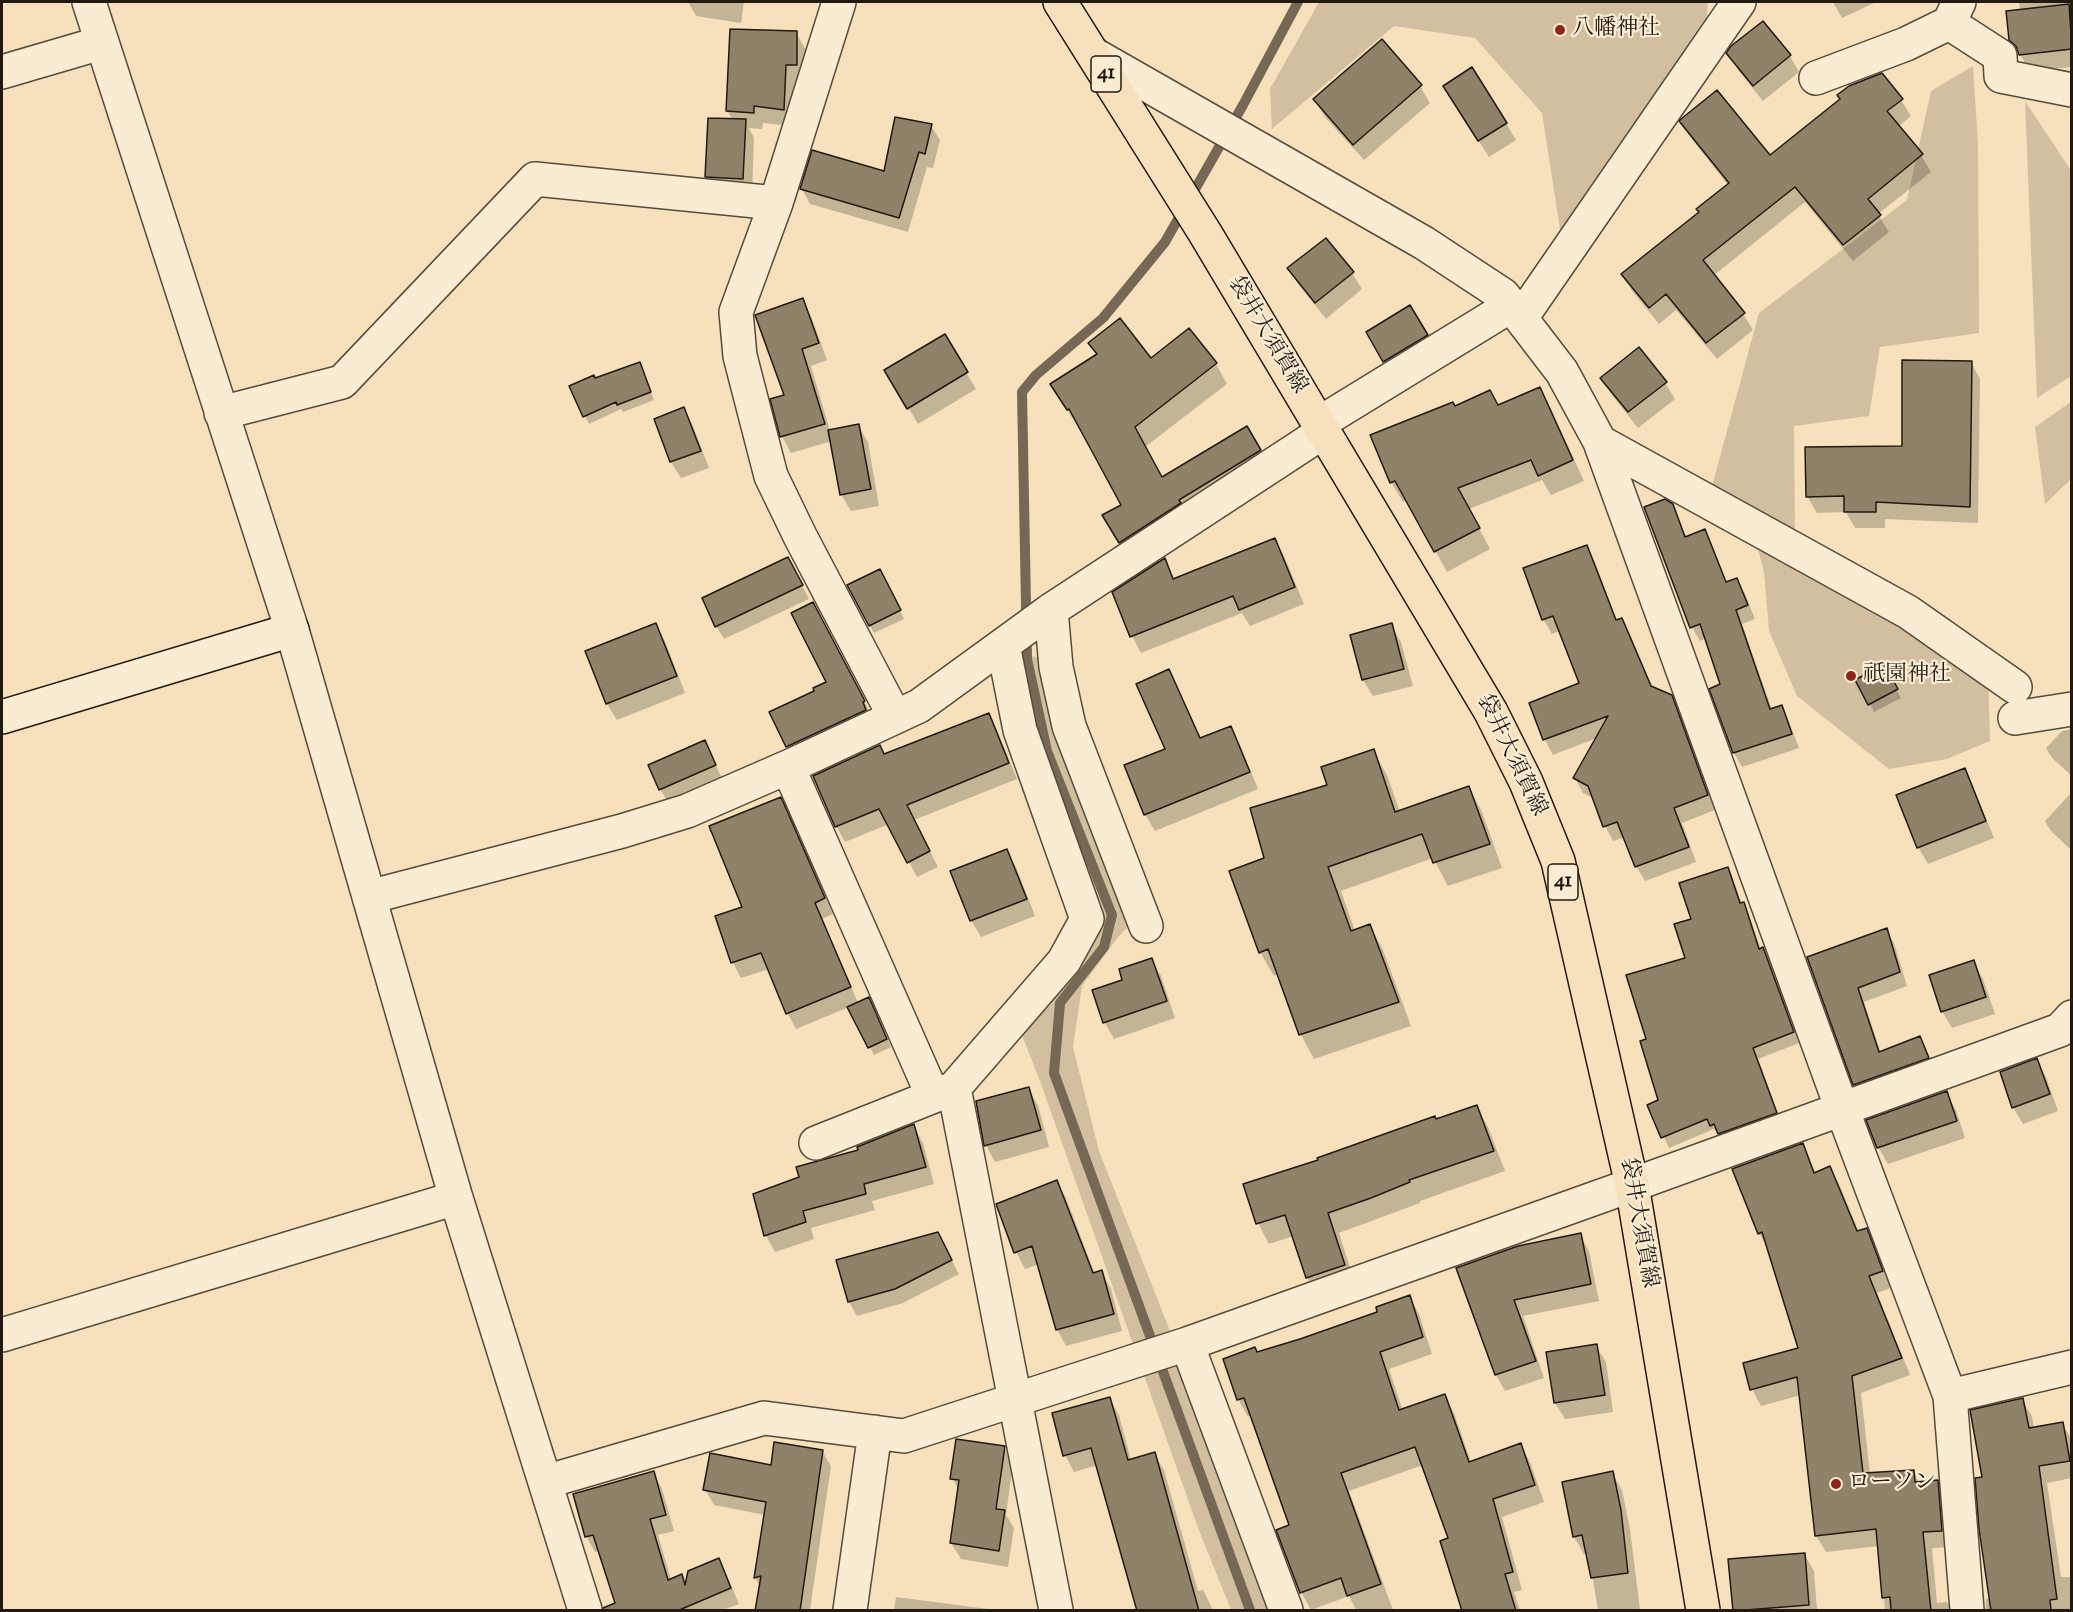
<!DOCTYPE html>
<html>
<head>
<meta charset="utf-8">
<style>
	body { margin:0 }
	#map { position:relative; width:2073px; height:1612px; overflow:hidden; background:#f6e1bc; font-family:"Sorts Mill Goudy",serif }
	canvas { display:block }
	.frame { position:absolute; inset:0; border:3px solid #221910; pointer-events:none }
</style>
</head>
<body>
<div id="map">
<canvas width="2073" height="1612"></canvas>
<div class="frame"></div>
</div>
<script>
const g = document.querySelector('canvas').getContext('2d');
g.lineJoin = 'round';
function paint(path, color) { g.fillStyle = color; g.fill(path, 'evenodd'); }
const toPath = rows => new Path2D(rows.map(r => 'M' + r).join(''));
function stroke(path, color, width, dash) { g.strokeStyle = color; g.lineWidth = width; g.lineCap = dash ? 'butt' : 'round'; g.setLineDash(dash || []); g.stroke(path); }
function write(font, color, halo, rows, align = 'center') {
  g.font = font + ' "Sorts Mill Goudy","Noto Serif JP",serif'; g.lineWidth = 4.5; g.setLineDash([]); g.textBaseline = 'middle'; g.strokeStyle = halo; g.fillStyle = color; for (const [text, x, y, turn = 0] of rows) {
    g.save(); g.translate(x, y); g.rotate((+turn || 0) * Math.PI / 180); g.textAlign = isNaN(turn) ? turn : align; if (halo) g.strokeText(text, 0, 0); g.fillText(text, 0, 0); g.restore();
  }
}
const green = toPath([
	[1319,2,1708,2,1703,53,1564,255,1542,113,1475,38,1394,26,1272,129,1270,89],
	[1973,66,1978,145,1979,333,1880,347,1869,416,1794,426,1795,539,1712,486,1759,313,1907,200,1931,91],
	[2025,101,2072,172,2071,376,2037,398],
	[2071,402,2071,479,2045,504,2035,427],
	[1752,526,1925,645,1988,668,1990,741,1947,759,1889,769,1797,696,1769,631,1764,572],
	[1004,653,1047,658,1133,922,1118,937,1082,986,1073,1047,1099,1151,1280,1610,1231,1610,1198,1528,1040,1081,1021,1033,1093,923]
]);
const shadow = toPath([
	[688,2,744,2,741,23,696,16],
	[1833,2,1876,2,1842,18],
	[2019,2,2072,2,2072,67,2030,71,2011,39,2020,11],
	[796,33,806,50,806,81,795,81,793,126,763,123,762,129,749,128,754,138,752,195,716,193,707,177,733,120,727,111],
	[1728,53,1790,56,1799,72,1763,101,1738,70],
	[1420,86,1430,103,1364,160,1324,116,1315,99],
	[1901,100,1911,116,1898,127,1921,155,1931,172,1878,214,1889,232,1853,261,1805,202,1713,276,1743,314,1753,330,1717,359,1676,310,1659,324,1632,291,1623,274,1700,213,1728,185,1691,138,1681,122,1770,157],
	[1454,103,1506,123,1516,140,1489,157],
	[931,126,940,140,933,168,927,167,908,232,810,204,802,189,885,172],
	[1289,269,1352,273,1362,289,1326,319,1299,285],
	[802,300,811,316,827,360,811,366,830,431,858,426,868,442,879,506,851,511,841,494,832,441,791,453,782,436,786,396],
	[1409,307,1436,352,1394,377,1368,332],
	[1189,330,1216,364,1227,384,1145,447,1162,478,1246,428,1271,470,1131,562,1104,516,1123,505,1081,428,1079,429,1063,403,1098,356,1090,343,1151,360],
	[944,336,976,389,918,424,886,371],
	[1971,362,1980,379,1978,523,1885,519,1885,528,1855,528,1846,512,1817,513,1807,496,1904,447],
	[639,364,654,400,623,412,621,409,589,424,571,387],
	[1602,379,1665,383,1675,399,1638,428,1612,395],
	[1540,389,1551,409,1584,481,1551,495,1542,480,1469,509,1490,549,1447,572,1407,500,1403,502,1391,482,1455,408,1498,407],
	[683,409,693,426,709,468,681,478,671,462,656,420],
	[1672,505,1687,538,1704,531,1712,545,1727,583,1737,580,1745,594,1755,619,1742,624,1772,710,1781,707,1789,721,1799,748,1742,767,1734,753,1722,685,1706,638,1700,641,1692,627],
	[1275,540,1284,556,1304,604,1250,626,1242,613,1141,653,1132,636,1114,593,1164,560,1175,580],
	[1587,547,1595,562,1617,621,1621,619,1630,634,1653,688,1671,696,1680,711,1715,810,1682,823,1696,862,1645,881,1636,866,1625,837,1613,841,1605,826,1595,799,1583,793,1575,778,1597,738,1553,755,1545,740,1531,704,1581,684,1560,631,1552,634,1543,619],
	[795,572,809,599,724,639,716,626],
	[884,578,904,619,874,633,849,586],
	[821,618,872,716,795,761,771,712,816,692,828,682],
	[655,625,665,641,685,693,617,720,607,704,587,652],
	[1391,625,1401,642,1413,686,1373,696,1363,680,1351,636],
	[1883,666,1901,698,1874,712,1857,681],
	[1168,671,1201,739,1231,728,1240,745,1258,789,1155,831,1145,814,1167,750],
	[988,715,997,730,1017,779,914,820,938,867,917,877,889,824,845,842,836,826,885,756],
	[2072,729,2072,776,2052,758,2046,748,2062,731],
	[704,742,724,782,670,805,660,789],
	[1373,751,1387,775,1400,812,1469,788,1482,812,1502,868,1448,886,1433,858,1341,891,1355,931,1370,926,1383,950,1411,1026,1314,1059,1301,1035,1279,974,1274,976,1260,952,1266,859,1329,786],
	[1964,770,1973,786,1994,838,1928,864,1918,847],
	[2072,792,2072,851,2051,831,2045,821],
	[780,799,789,814,833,914,822,919,858,1003,873,1006,891,1047,874,1055,849,1007,796,1029,788,1014,769,969,741,978,733,963,717,917,744,908],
	[1006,851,1016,867,1035,916,981,937,971,920],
	[1727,869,1733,879,1742,904,1743,904,1749,915,1761,950,1763,949,1769,960,1799,1043,1758,1059,1782,1124,1725,1144,1714,1129,1669,1148,1649,1105,1660,1101,1647,1040,1687,959,1693,920],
	[1886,930,1894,943,1907,986,1864,1002,1881,1053,1919,1038,1935,1071,1862,1098,1855,1084,1809,958],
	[1151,960,1161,976,1175,1018,1114,1039,1105,1023,1094,991,1124,981],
	[1973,962,1983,979,1995,1014,1952,1028,1942,1011],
	[2036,1060,2046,1077,2058,1111,2023,1124,2013,1107],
	[1028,1089,1038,1105,1049,1147,995,1162,986,1145],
	[1946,1093,1956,1110,1965,1138,1888,1164,1878,1147],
	[1476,1106,1488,1127,1505,1171,1420,1201,1420,1203,1339,1233,1356,1286,1319,1297,1307,1277,1294,1236,1269,1244,1258,1223,1436,1121],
	[913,1126,923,1143,934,1184,872,1201,875,1210,811,1228,814,1239,775,1252,766,1236,754,1195,801,1178],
	[1802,1145,1816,1173,1829,1168,1839,1184,1859,1232,1866,1230,1876,1246,1891,1288,1877,1293,1910,1375,1861,1393,1870,1474,1913,1471,1919,1483,1937,1482,1947,1498,1951,1547,1932,1548,1937,1603,1947,1602,1951,1610,1885,1610,1879,1546,1826,1552,1816,1536,1801,1395,1761,1406,1752,1389,1800,1349,1769,1250,1759,1233],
	[1057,1182,1066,1198,1095,1274,1101,1272,1111,1289,1122,1331,1066,1346,1057,1329,1039,1264,1025,1269,1016,1252,998,1204],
	[1580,1235,1589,1251,1599,1301,1523,1316,1544,1378,1505,1391,1496,1375,1458,1269],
	[945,1248,959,1274,903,1303,857,1316,849,1302,838,1261],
	[1409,1297,1419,1314,1432,1354,1389,1369,1403,1411,1444,1396,1454,1413,1471,1462,1520,1445,1530,1462,1544,1502,1502,1517,1522,1590,1514,1592,1520,1610,1464,1610,1450,1539,1423,1465,1349,1491,1393,1610,1356,1610,1349,1596,1311,1610,1301,1592,1291,1526,1252,1415,1248,1417,1238,1399,1257,1354,1379,1313],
	[1596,1346,1606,1362,1613,1412,1565,1419,1555,1403],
	[1109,1399,1119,1415,1131,1460,1154,1454,1164,1470,1198,1591,1203,1590,1213,1610,1149,1610,1098,1465,1074,1472,1065,1455],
	[2022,1400,2032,1416,2034,1429,2062,1424,2072,1440,2072,1478,2047,1483,2061,1577,2072,1577,2072,1610,1986,1610,1986,1599,1990,1599,1984,1479],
	[1004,1447,1013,1464,1006,1515,1014,1528,1008,1567,961,1559,951,1543,959,1490,952,1478],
	[822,1451,831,1466,810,1610,757,1610,761,1587,755,1578,765,1515,714,1505,705,1489],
	[653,1473,662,1489,674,1531,658,1535,671,1580,682,1576,687,1585,718,1560,727,1576,739,1604,723,1610,619,1610,600,1551,595,1552,586,1536],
	[1612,1473,1622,1490,1630,1529,1640,1610,1598,1610,1589,1556,1588,1553,1584,1554,1574,1537,1563,1483],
	[1804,1554,1814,1571,1817,1610,1734,1610],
	[896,1597,996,1610,894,1610]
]);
const stream = toPath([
	[1250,1610,1054,1073,1060,1003,1104,947,1112,915,1047,751,1027,659,1022,392,1036,375,1103,318,1165,242,1243,105,1298,2]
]);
const building = toPath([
	[2069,4,2072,49,2019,55,2016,46,2009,40,2006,11,2069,4],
	[1763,21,1791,55,1753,86,1726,53,1731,46,1763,21],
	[730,29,797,31,797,65,786,65,784,110,754,106,754,113,726,111,730,29],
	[1382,39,1422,85,1353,145,1313,99,1382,39],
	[1472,67,1507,123,1478,141,1443,86,1472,67],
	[1882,73,1903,99,1887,111,1923,154,1868,199,1881,215,1843,245,1795,187,1703,260,1745,313,1706,343,1666,294,1649,308,1621,274,1699,212,1696,209,1729,183,1679,121,1681,119,1717,90,1770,155,1840,99,1837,95,1849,86,1882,73],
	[895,117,932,124,925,154,919,152,899,218,800,189,812,150,884,171,895,117],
	[708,118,746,119,743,179,705,177,708,118],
	[1326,238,1354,272,1315,303,1287,268,1326,238],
	[803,298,819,343,802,349,825,424,780,437,770,399,784,395,755,315,803,298],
	[1410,305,1428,335,1383,362,1366,332,1410,305],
	[1120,318,1151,358,1189,328,1217,363,1135,427,1162,477,1247,426,1261,450,1179,500,1181,503,1119,543,1102,515,1121,505,1069,409,1067,410,1050,384,1097,354,1088,343,1120,318],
	[945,334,968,372,907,409,884,370,945,334],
	[1639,347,1667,382,1628,412,1600,378,1639,347],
	[1902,360,1972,361,1970,507,1876,502,1876,512,1844,512,1844,496,1806,497,1805,447,1902,446,1902,360],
	[640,362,651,392,617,405,616,402,583,417,569,386,594,375,595,378,640,362],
	[1540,387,1573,460,1538,476,1531,460,1458,488,1480,528,1434,552,1395,481,1390,483,1370,435,1453,402,1455,406,1490,390,1498,405,1540,387],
	[684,407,701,451,670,462,654,419,684,407],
	[859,424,871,489,840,495,828,430,859,424],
	[1665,499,1673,504,1685,537,1705,529,1726,582,1737,578,1748,605,1736,610,1770,709,1782,705,1792,734,1733,753,1709,689,1720,684,1700,624,1690,628,1644,507,1665,499],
	[1275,538,1295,587,1239,610,1233,596,1130,637,1112,592,1165,558,1173,579,1275,538],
	[1587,545,1616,620,1622,618,1651,686,1672,695,1708,795,1674,808,1689,847,1635,867,1617,822,1603,827,1588,786,1573,778,1608,716,1543,740,1529,703,1579,683,1553,616,1542,620,1523,568,1587,545],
	[788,557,803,585,715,627,702,598,788,557],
	[880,569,901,610,869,626,847,585,880,569],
	[813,602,865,701,863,702,866,710,786,747,769,712,814,691,813,688,826,682,791,613,813,602],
	[656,623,677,676,606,704,585,651,656,623],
	[1392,623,1404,669,1362,680,1350,635,1392,623],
	[1884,664,1898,689,1868,705,1855,680,1884,664],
	[1169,669,1200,738,1231,726,1250,772,1144,815,1124,765,1165,749,1136,684,1169,669],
	[989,713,1009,763,907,805,930,851,907,863,879,809,835,827,813,776,880,745,884,754,989,713],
	[705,740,716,765,659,790,648,765,705,740],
	[1374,749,1395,812,1469,786,1490,844,1433,863,1422,834,1328,867,1351,931,1370,924,1399,1002,1299,1035,1268,949,1259,953,1229,871,1264,858,1250,808,1327,785,1321,767,1374,749],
	[1965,768,1986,821,1917,848,1896,795,1965,768],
	[781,797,825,898,815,903,851,987,786,1014,761,953,731,963,715,916,742,907,709,826,781,797],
	[1007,849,1027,899,970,921,950,871,1007,849],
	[1728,867,1740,903,1744,902,1759,949,1763,947,1794,1032,1753,1048,1777,1113,1718,1134,1714,1124,1710,1126,1707,1119,1661,1138,1647,1105,1658,1100,1640,1041,1646,1039,1626,975,1685,958,1674,924,1691,919,1679,883,1728,867],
	[1887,928,1900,972,1858,988,1879,1052,1920,1036,1929,1058,1853,1085,1807,957,1887,928],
	[1152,958,1167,1001,1103,1023,1092,990,1122,980,1119,969,1152,958],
	[1974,960,1986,997,1941,1012,1929,975,1974,960],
	[869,997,887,1039,868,1048,847,1007,869,997],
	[2037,1058,2050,1094,2012,1108,2000,1072,2037,1058],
	[1029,1087,1041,1130,984,1146,976,1101,1029,1087],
	[1947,1091,1957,1121,1877,1148,1866,1120,1947,1091],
	[1477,1105,1494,1151,1409,1180,1410,1182,1371,1198,1328,1213,1345,1265,1306,1278,1285,1215,1256,1224,1243,1184,1318,1160,1317,1158,1435,1116,1436,1119,1477,1105],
	[914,1124,926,1167,864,1184,866,1194,803,1211,806,1222,764,1236,753,1194,799,1177,796,1167,858,1150,857,1147,914,1124],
	[1803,1143,1814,1173,1830,1166,1857,1231,1867,1228,1883,1271,1869,1276,1902,1358,1852,1376,1863,1473,1914,1470,1915,1482,1938,1480,1942,1531,1923,1532,1931,1611,1891,1611,1890,1597,1882,1598,1876,1529,1815,1536,1797,1377,1750,1390,1743,1363,1798,1348,1762,1232,1758,1234,1732,1169,1803,1143],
	[1057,1180,1093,1273,1102,1270,1114,1314,1056,1330,1032,1246,1014,1253,996,1204,1057,1180],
	[938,1232,952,1260,895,1289,848,1302,836,1260,938,1232],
	[1581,1233,1591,1284,1514,1300,1536,1361,1495,1375,1456,1268,1518,1246,1581,1233],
	[1410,1295,1423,1337,1380,1352,1399,1410,1445,1394,1469,1462,1521,1443,1535,1485,1493,1499,1513,1572,1505,1574,1516,1611,1462,1611,1440,1541,1448,1538,1415,1447,1341,1473,1381,1584,1347,1596,1341,1578,1300,1593,1276,1530,1289,1525,1244,1398,1237,1400,1223,1359,1255,1347,1257,1352,1300,1339,1377,1312,1376,1307,1410,1295],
	[1597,1344,1605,1395,1554,1403,1546,1352,1597,1344],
	[1110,1397,1128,1460,1155,1452,1199,1611,1137,1611,1091,1448,1063,1456,1052,1413,1110,1397],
	[2023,1398,2029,1428,2063,1422,2070,1461,2039,1466,2057,1599,2050,1600,2051,1611,1991,1611,1979,1529,1975,1478,1982,1477,1970,1410,2023,1398],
	[956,1439,1005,1446,996,1509,1005,1510,999,1551,950,1543,959,1480,950,1479,956,1439],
	[774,1442,823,1450,800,1611,755,1611,761,1576,754,1578,766,1502,703,1490,710,1453,771,1465,774,1442],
	[654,1471,666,1515,650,1519,668,1580,682,1574,685,1585,688,1571,719,1558,731,1588,677,1611,603,1611,603,1608,615,1603,593,1535,585,1537,573,1494,654,1471],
	[1613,1471,1621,1510,1628,1573,1591,1578,1582,1535,1573,1537,1562,1482,1613,1471],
	[1805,1553,1809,1605,1733,1611,1728,1559,1805,1553]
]);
const street = toPath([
	[89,2,292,630,456,1198,585,1610],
	[839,2,776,203,736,312,740,356,771,476,800,536,895,717],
	[1949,23,2000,56,2001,76,2072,90],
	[1093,54,1424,243,1503,295,1562,372,1600,442,1842,1109,1950,1396,1967,1610],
	[2,72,101,43],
	[1816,78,1906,44,1949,23,1959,2],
	[1521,318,1739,2],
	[221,413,342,382,535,179,776,203],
	[1318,424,1512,305],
	[1600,442,1908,612,2015,687],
	[1051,610,1056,667,1069,726,1146,926],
	[2015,718,2072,709],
	[788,767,933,1096],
	[369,897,622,831,687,811,788,767,919,706,1051,610,1323,432],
	[954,1088,1064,961,1087,919,1020,730,1003,645],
	[816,1143,954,1088,1056,1610],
	[2,1335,456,1198],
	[1187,1344,1286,1610],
	[1950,1396,2072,1367],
	[545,1482,764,1418,904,1436,1187,1344,1632,1185,2060,1030,2072,1017],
	[850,1610,875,1432]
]);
const secondary = toPath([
	[2,717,292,630]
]);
const primary = toPath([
	[1060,2,1205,233,1491,712,1526,782,1558,861,1632,1185,1703,1610]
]);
const markers = [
	[1560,30,6,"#8f2418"],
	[1851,676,6,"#8f2418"],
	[1836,1484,6,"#8f2418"]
];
const shields = [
	[1106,74,30],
	[1563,882,30]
];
const shieldNames = [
	["41",1106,74],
	["41",1563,882]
];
const poiNames = [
	["八幡神社",1572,30],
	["祇園神社",1863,676],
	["ローソン",1848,1484]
];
const streetNames = [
	["袋井大須賀線",1266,336,59],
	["袋井大須賀線",1510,756,64],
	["袋井大須賀線",1637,1223,80]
];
paint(green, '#d2bf9f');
paint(shadow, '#0003');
stroke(stream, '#766854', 10);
paint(building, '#908169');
stroke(building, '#221910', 1.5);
stroke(street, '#574b3b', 36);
stroke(secondary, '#221910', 36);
stroke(primary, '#221910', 36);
stroke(street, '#f9ecd3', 33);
stroke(secondary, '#f9ecd3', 33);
stroke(primary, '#f6e1bc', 33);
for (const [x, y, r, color] of markers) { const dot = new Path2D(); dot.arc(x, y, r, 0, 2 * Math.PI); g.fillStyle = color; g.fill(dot); stroke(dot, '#f9ecd3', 2); }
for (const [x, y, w] of shields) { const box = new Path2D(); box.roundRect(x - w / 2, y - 18, w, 36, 4.5); g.fillStyle = '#f9ecd3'; g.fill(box); stroke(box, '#221910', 1.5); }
write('bold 21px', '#221910', null, shieldNames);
write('22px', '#221910', '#f9ecd3', poiNames, 'left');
write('22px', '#221910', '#f9ecd3', streetNames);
</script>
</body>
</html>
